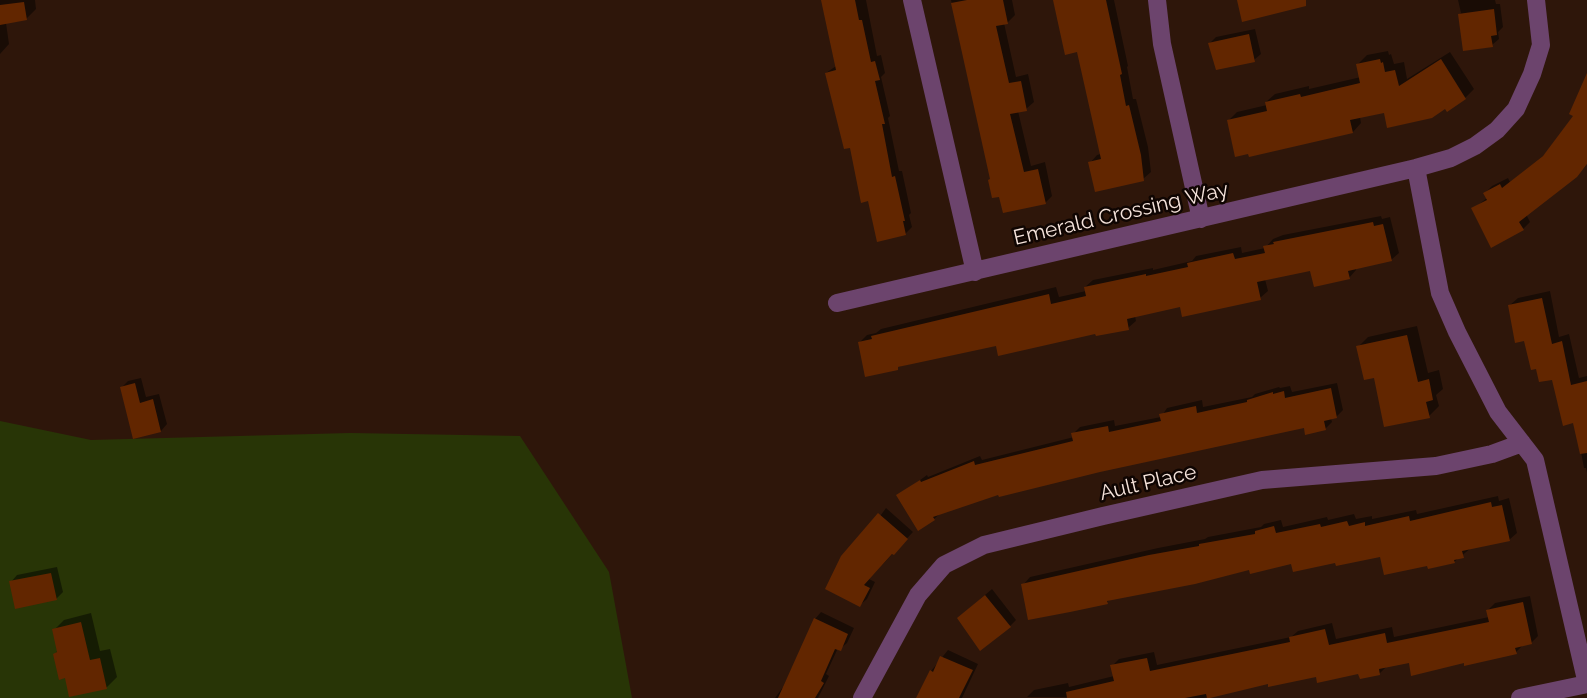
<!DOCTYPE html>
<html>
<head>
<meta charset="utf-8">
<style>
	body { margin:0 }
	canvas { display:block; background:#2e160a }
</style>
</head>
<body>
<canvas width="1587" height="698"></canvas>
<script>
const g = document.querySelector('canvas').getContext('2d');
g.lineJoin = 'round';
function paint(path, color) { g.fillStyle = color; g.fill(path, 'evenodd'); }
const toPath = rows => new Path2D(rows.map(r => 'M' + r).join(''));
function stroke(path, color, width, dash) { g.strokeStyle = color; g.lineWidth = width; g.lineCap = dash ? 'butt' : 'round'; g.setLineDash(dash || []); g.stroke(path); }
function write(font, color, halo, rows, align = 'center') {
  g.font = font + ' Raleway,sans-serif'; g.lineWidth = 5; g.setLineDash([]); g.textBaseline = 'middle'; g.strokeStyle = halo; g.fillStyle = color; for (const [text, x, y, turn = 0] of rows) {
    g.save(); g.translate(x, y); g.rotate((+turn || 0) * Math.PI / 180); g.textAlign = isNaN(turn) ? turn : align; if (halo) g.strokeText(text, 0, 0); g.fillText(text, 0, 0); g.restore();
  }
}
const green = toPath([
	[0,421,91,440,350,433,520,436,609,572,632,698,0,698]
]);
const shadow = toPath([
	[0,0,35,0,36,9,26,19,6,23,9,44,0,54],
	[823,0,866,0,877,56,881,55,885,73,881,77,890,116,888,118,899,171,902,171,911,213,909,215,912,227,905,234,869,199,826,73,836,66],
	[951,0,1012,0,1015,15,1008,22,1004,23,1016,77,1028,74,1034,102,1026,109,1018,111,1031,166,1045,162,1052,196,1045,203,1000,195,991,178],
	[1054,0,1114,0,1128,66,1127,67,1133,99,1136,99,1148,147,1151,172,1143,179,1090,163,1097,155,1101,154,1078,50],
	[1458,0,1495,0,1496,4,1500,4,1503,27,1498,32,1499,39,1492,45,1459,15,1461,13],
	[1255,29,1261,54,1254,60,1209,44,1216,37],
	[1388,51,1389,55,1391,54,1394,64,1404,62,1407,79,1450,52,1474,89,1465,98,1447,110,1446,107,1385,112,1360,117,1361,123,1353,132,1228,121,1237,112,1267,105,1266,102,1275,94,1309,86,1309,89,1361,77,1358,64,1367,55],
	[1587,77,1587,164,1584,168,1526,214,1530,222,1523,229,1473,209,1487,198,1485,193,1492,186,1508,178,1510,182,1548,152,1575,115],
	[1381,216,1382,219,1390,217,1399,253,1391,260,1356,268,1356,270,1349,278,1311,269,1265,279,1268,291,1260,298,1181,305,1135,316,1136,321,1128,328,997,344,952,353,867,375,859,343,867,335,876,333,881,329,1056,287,1059,297,1086,291,1085,287,1093,280,1153,268,1153,270,1192,261,1196,256,1241,247,1242,253,1265,248,1273,239,1283,235],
	[1550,291,1559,337,1569,334,1579,378,1587,376,1587,473,1586,468,1584,468,1575,421,1553,378,1526,339,1510,305,1518,298],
	[1417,326,1428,373,1439,370,1443,389,1436,395,1439,406,1429,416,1358,347,1368,337],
	[141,378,146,397,159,394,167,424,161,431,122,387,128,381],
	[1337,383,1343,410,1336,417,1331,418,1332,422,1325,429,1305,426,1000,493,941,513,934,519,898,496,927,475,928,477,980,456,982,460,1074,437,1073,434,1080,427,1114,420,1115,426,1161,417,1167,408,1202,400,1203,407,1252,397,1255,394,1279,387,1280,388,1290,386,1292,392],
	[1498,496,1499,501,1509,498,1517,533,1509,540,1471,548,1454,562,1428,564,1381,555,1336,561,1292,563,1250,568,1110,599,1107,602,1023,585,1030,577,1158,548,1205,539,1208,537,1261,527,1264,524,1281,520,1283,527,1327,517,1328,520,1354,514,1356,519,1372,516,1372,519,1416,510,1417,514],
	[886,508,913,532,869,579,875,582,867,599,860,605,827,589],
	[57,567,63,592,56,599,11,582,17,575],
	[992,589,1016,620,1010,626,965,612],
	[1530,596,1538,636,1531,643,1523,645,1516,652,1465,661,1410,661,1387,666,1380,673,1360,672,1317,675,1269,682,1204,698,1027,697,1034,690,1068,683,1069,687,1114,676,1112,666,1119,659,1154,652,1157,665,1291,637,1298,631,1332,623,1336,639,1392,627,1394,637,1489,617,1488,610,1495,603],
	[821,612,854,628,847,643,840,649,838,648,826,674,829,676,818,698,775,698,783,687,815,619],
	[91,613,100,651,110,649,117,677,107,687,71,696,66,676,55,654,58,650,54,630,64,620],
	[948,650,978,664,962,698,917,698,931,671]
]);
const building = toPath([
	[821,0,855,0,859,20,862,20,871,62,875,61,880,80,875,81,885,124,882,124,892,177,895,176,905,221,903,221,906,235,877,242,868,201,861,203,850,148,844,149,825,73,836,70],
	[967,0,1003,0,1008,24,996,26,1009,83,1021,81,1027,111,1010,114,1024,172,1038,169,1046,204,1003,213,999,197,992,198,988,180,990,179,951,3],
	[1053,0,1106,0,1122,74,1120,75,1126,106,1129,105,1141,155,1144,181,1095,192,1088,162,1101,159,1077,52,1065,55],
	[1237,0,1306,0,1306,6,1242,22],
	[24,2,27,20,0,25,0,5],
	[1494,9,1497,35,1491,36,1493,47,1463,51,1458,14],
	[1249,34,1255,62,1216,70,1208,43],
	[1380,59,1381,63,1383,62,1385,72,1395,70,1399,86,1441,59,1466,99,1447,112,1445,109,1432,118,1387,128,1384,113,1350,120,1353,133,1249,157,1248,154,1235,157,1227,120,1267,111,1265,102,1300,94,1301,97,1360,83,1356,64],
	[1587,73,1587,164,1577,177,1519,222,1524,230,1491,248,1471,208,1487,200,1483,193,1500,184,1502,188,1543,156,1573,116,1569,114],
	[1373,222,1374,226,1383,224,1392,261,1348,271,1350,279,1314,287,1310,271,1257,282,1261,300,1182,317,1180,307,1127,319,1129,330,1096,336,1095,334,998,356,996,346,898,367,898,370,865,377,858,342,872,339,871,336,1049,294,1051,304,1086,296,1084,287,1146,274,1146,276,1188,267,1187,263,1233,253,1235,259,1265,253,1263,246,1274,244,1273,242],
	[1542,298,1552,344,1562,341,1571,385,1587,381,1587,453,1580,454,1573,423,1563,426,1552,380,1539,382,1536,369,1531,370,1524,341,1515,343,1508,305],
	[1407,335,1418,382,1429,379,1433,400,1426,402,1430,418,1384,427,1374,378,1364,380,1356,346],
	[135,383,140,403,153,399,161,432,133,439,120,387],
	[1331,388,1337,418,1324,421,1326,430,1305,435,1304,428,1100,472,999,497,998,495,933,517,935,520,918,531,896,495,920,480,921,482,974,461,975,465,1073,441,1071,433,1108,426,1109,432,1161,421,1159,414,1196,406,1197,413,1247,402,1247,400,1273,392,1273,394,1284,391,1285,398],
	[1491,502,1492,507,1502,505,1510,541,1462,551,1464,558,1454,560,1455,563,1428,569,1427,566,1384,575,1380,557,1336,566,1335,563,1293,572,1291,564,1250,574,1249,570,1195,584,1107,601,1108,604,1070,612,1028,620,1021,584,1149,555,1199,546,1199,544,1255,534,1255,531,1274,526,1276,533,1320,524,1321,527,1347,521,1349,526,1365,522,1365,526,1409,516,1410,521],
	[878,513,908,539,894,555,892,554,864,585,870,588,860,607,825,589,841,556],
	[51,573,57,600,15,609,9,581],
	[985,595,1011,627,980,651,957,618],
	[1523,602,1532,644,1515,648,1517,654,1464,666,1464,663,1411,676,1409,663,1379,669,1380,675,1360,679,1358,674,1317,683,1316,677,1268,687,1268,684,1210,698,1207,698,1206,694,1185,698,1067,698,1066,692,1114,681,1110,665,1147,658,1150,671,1290,642,1289,637,1325,629,1329,645,1385,633,1387,643,1489,622,1486,610],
	[814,618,848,634,841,651,835,649,821,681,824,683,815,698,778,698],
	[81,622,90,660,100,658,107,689,69,697,65,678,59,680,53,654,57,652,52,629],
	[940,656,973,670,959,698,916,698,930,670,933,672]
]);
const minor = toPath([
	[912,0,975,272],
	[1157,0,1162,44,1201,219],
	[1416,168,1440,293,1457,332,1498,412,1535,460,1587,684],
	[837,303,1416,168,1451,158,1475,146,1497,130,1516,109,1532,74,1541,45,1536,0],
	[862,698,918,595,944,565,984,545,1103,516,1262,480,1436,466,1492,454,1522,443],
	[1520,698,1587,684]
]);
const streetNames = [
	["Emerald Crossing Way",1121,214,-13],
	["Ault Place",1148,483,-13]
];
paint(green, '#283506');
paint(shadow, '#0007');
paint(building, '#622600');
stroke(minor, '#6c446d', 18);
write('21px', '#f5e3db', '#0f0502', streetNames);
</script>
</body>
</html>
